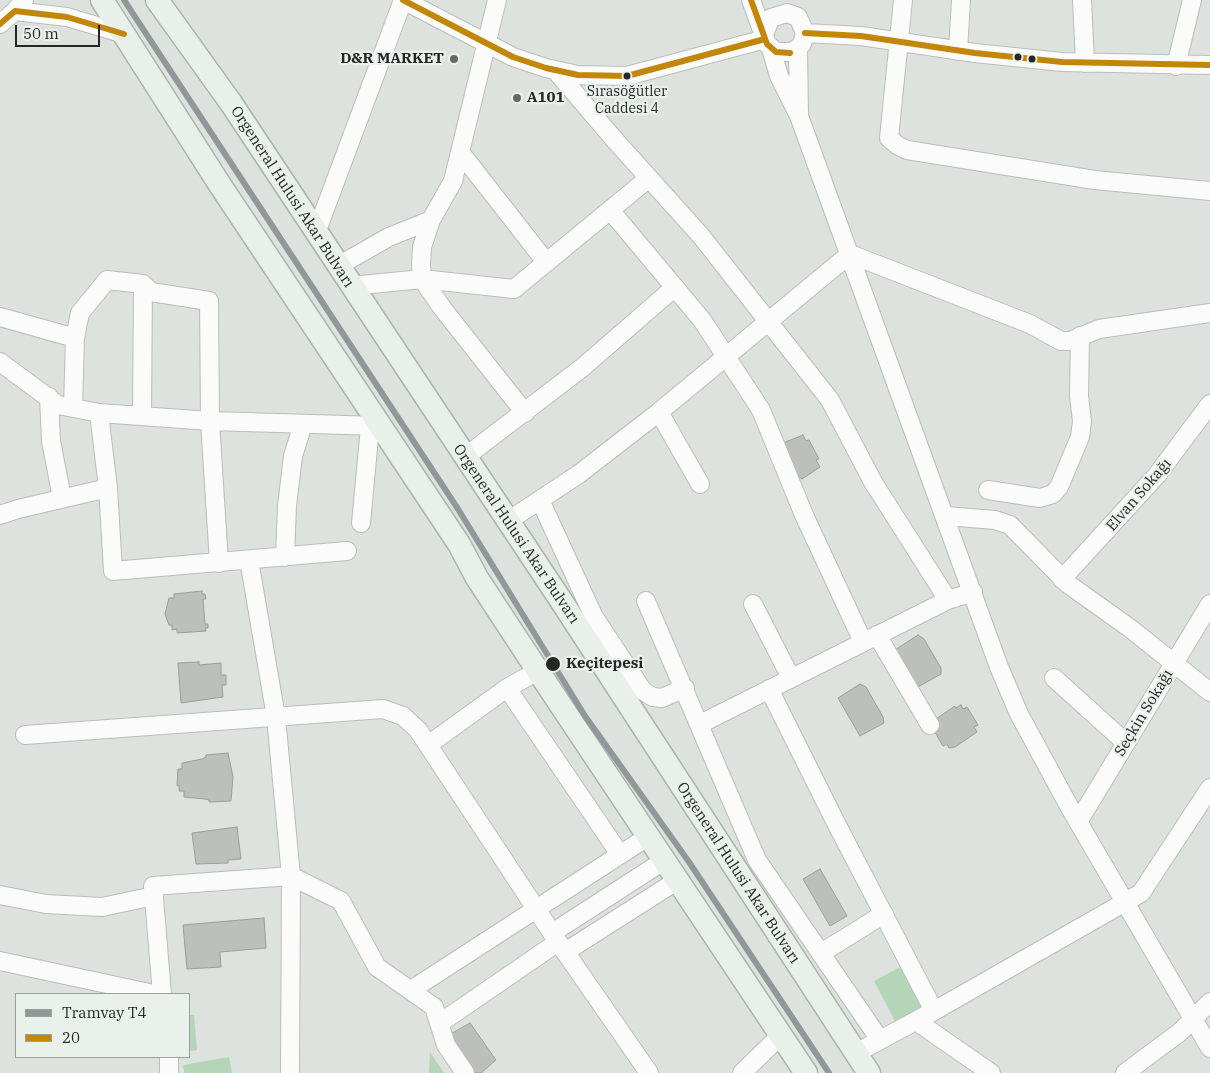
<!DOCTYPE html>
<html>
<head>
<meta charset="utf-8">
<style>
	body { margin:0 }
	#map { position:relative; width:1210px; height:1073px; overflow:hidden; background:#dee2de; font-family:"IBM Plex Serif",serif }
	canvas { display:block }
	.legend { position:absolute; left:15px; top:993px; width:175px; height:65px; box-sizing:border-box; background:#eaf1ea; border:1px solid #9ba09b; margin:0; padding:6px 9px; list-style:none; font-size:15px; color:#242724 }
	.legend li { display:flex; align-items:center; gap:10px; height:25px }
	.legend b { width:25px; border:1px solid #9ba09b }
	.scale { position:absolute; left:15px; top:25px; width:85px; height:22px; box-sizing:border-box; border:2px solid #242724; border-top:0; padding-left:6px; font-size:15px; line-height:18px; white-space:nowrap; color:#242724; -webkit-text-stroke:4px #eaf1ea; paint-order:stroke }
</style>
</head>
<body>
<div id="map">
<canvas width="1210" height="1073"></canvas>
<ul class="legend">
<li><b style="height:6px;background:#92989a"></b>Tramvay T4</li>
<li><b style="height:6px;background:#c28609"></b>20</li>
</ul>
<div class="scale">50 m</div>
</div>
<script>
const g = document.querySelector('canvas').getContext('2d');
g.lineJoin = 'round';
function paint(path, color) { g.fillStyle = color; g.fill(path, 'evenodd'); }
const toPath = rows => new Path2D(rows.map(r => 'M' + r).join(''));
function stroke(path, color, width, dash) { g.strokeStyle = color; g.lineWidth = width; g.lineCap = dash ? 'butt' : 'round'; g.setLineDash(dash || []); g.stroke(path); }
function write(font, color, halo, rows, align = 'center') {
  g.font = font + ' "IBM Plex Serif",serif'; g.lineWidth = 4.5; g.setLineDash([]); g.textBaseline = 'middle'; g.strokeStyle = halo; g.fillStyle = color; for (const [text, x, y, turn = 0] of rows) {
    g.save(); g.translate(x, y); g.rotate((+turn || 0) * Math.PI / 180); g.textAlign = isNaN(turn) ? turn : align; if (halo) g.strokeText(text, 0, 0); g.fillText(text, 0, 0); g.restore();
  }
}
const green = toPath([
	[900,967,923,1009,896,1023,874,981],
	[189,1015,194,1015,197,1050,189,1051],
	[430,1052,444,1073,429,1073],
	[229,1057,232,1073,184,1073,183,1065]
]);
const building = toPath([
	[803,435,806,441,809,440,819,459,816,460,820,467,802,479,798,476,783,447,783,443,803,435],
	[202,591,202,594,205,594,206,599,203,599,205,624,208,624,208,628,205,628,206,631,177,633,177,629,172,630,172,625,169,625,165,614,169,598,174,598,174,594,202,591],
	[918,635,924,639,941,668,941,674,918,687,895,650,918,635],
	[199,662,199,665,221,663,221,675,226,675,226,685,222,685,223,697,181,703,178,663,199,662],
	[860,684,866,687,883,717,884,723,860,736,838,698,860,684],
	[961,705,963,709,967,707,978,725,974,727,977,732,955,747,949,748,947,744,943,746,932,727,933,721,955,706,956,708,961,705],
	[228,753,233,777,231,801,209,802,209,800,205,799,184,797,184,791,179,791,179,785,177,786,178,769,182,769,182,763,202,759,206,757,206,755,228,753],
	[237,827,241,859,228,860,228,863,196,864,192,833,237,827],
	[820,869,847,916,830,926,803,879,820,869],
	[264,918,266,948,220,952,221,967,187,969,183,925,264,918],
	[470,1023,496,1060,481,1073,465,1073,449,1035,470,1023]
]);
const minor = toPath([
	[403,0,513,57,546,68,578,75,627,76,765,39],
	[497,0,453,181,431,220,422,247,421,265,422,279,443,309,525,413],
	[751,0,767,44,776,52,793,52,802,44,805,33,798,17,787,13,771,18,764,34],
	[903,0,889,138,897,145,907,150,1095,180,1210,191],
	[1082,0,1085,63],
	[15,11,67,17,124,34],
	[0,24,15,11,24,0],
	[805,33,861,36,975,53,1062,62,1210,65],
	[771,49,779,76,799,116,999,667,1019,714,1070,808,1210,1048],
	[798,49,799,113],
	[958,51,961,0],
	[1176,66,1192,0],
	[556,71,613,138,701,236,830,400,873,482,948,600,973,592],
	[460,152,546,262],
	[610,210,702,320,761,410,804,515,863,642],
	[316,233,403,0],
	[338,266,389,237,431,220],
	[351,286,422,279,514,289,649,178],
	[0,317,75,338,73,408],
	[75,338,80,313,107,280,143,284,151,292,209,301,210,421,219,563],
	[0,362,58,405,99,413,210,421,379,426],
	[49,397,51,441,62,498],
	[659,412,700,484],
	[99,413,108,488,113,571,347,551],
	[142,416,143,284],
	[465,457,583,367,675,287],
	[988,490,1040,498,1053,494,1059,487,1080,437,1082,421,1079,396,1080,336],
	[540,500,594,617,643,691,653,697,662,698,685,688],
	[0,515,18,509,108,488],
	[946,516,995,520,1010,525,1068,584,1131,629,1210,692],
	[508,521,579,474,659,412,850,254,1030,324,1061,341,1070,341,1099,329,1210,313],
	[361,523,370,427],
	[285,557,287,506,293,456,303,424],
	[249,560,276,717,291,876,290,1073],
	[1062,579,1157,475,1210,404],
	[646,601,757,860,880,1040],
	[753,604,791,678],
	[877,635,930,725],
	[1054,678,1126,743],
	[507,688,619,853],
	[769,689,836,823,934,1011],
	[700,724,948,600],
	[25,735,383,709,403,716,418,730,552,933,649,1073],
	[428,745,507,688,538,671],
	[1078,822,1210,604],
	[0,895,46,904,102,907,154,896],
	[552,933,665,860],
	[565,952,678,880],
	[821,953,884,914],
	[0,961,154,994],
	[411,990,649,836],
	[162,994,153,886,291,876,341,901,377,967,434,1007,446,1045,465,1073],
	[916,1021,991,1073],
	[440,1023,558,942],
	[856,1053,934,1011,1141,893,1210,788],
	[169,1057,169,1073],
	[742,1073,781,1035],
	[1125,1073,1180,1032,1210,1002]
]);
const major = toPath([
	[102,0,220,185,459,544,477,578,538,671,806,1073],
	[157,0,231,103,560,599,869,1073]
]);
const bus1 = toPath([
	[403,0,513,57,546,68,578,75,627,76,765,39],
	[751,0,767,44,776,52,790,53],
	[0,24,15,11,67,17,124,34],
	[805,33,861,36,975,53,1062,62,1210,65]
]);
const tram1 = toPath([
	[124,0,458,509,585,716,689,862,829,1073]
]);
const markers = [
	[1018,57,4.5,"#242724"],
	[454,59,5,"#656865"],
	[1032,59,4.5,"#242724"],
	[627,76,4.5,"#242724"],
	[517,98,5,"#656865"],
	[553,664,8,"#242724"]
];
const busNames = [
	["Sırasöğütler",627,92],
	["Caddesi 4",627,109]
];
const poiNames = [
	["D&R MARKET",444,59],
	["A101",527,98,"left"]
];
const streetNames = [
	["Orgeneral Hulusi Akar Bulvarı",292,197,57],
	["Elvan Sokağı",1139,495,-49],
	["Orgeneral Hulusi Akar Bulvarı",516,534,56],
	["Seçkin Sokağı",1144,713,-59],
	["Orgeneral Hulusi Akar Bulvarı",738,873,57]
];
const stopNames = [
	["Keçitepesi",566,664]
];
paint(green, '#b5d5b9');
paint(building, '#bcbfbc');
stroke(building, '#9a9d9a', 1);
stroke(minor, '#babdba', 20);
stroke(major, '#a9b4aa', 25);
stroke(minor, '#fafbfa', 18);
stroke(major, '#e9f0ea', 22);
stroke(bus1, '#c28609', 6);
stroke(tram1, '#92989a', 6);
for (const [x, y, r, color] of markers) { const dot = new Path2D(); dot.arc(x, y, r, 0, 2 * Math.PI); g.fillStyle = color; g.fill(dot); stroke(dot, '#eaf1ea', 2); }
write('14px', '#242724', '#eaf1ea', busNames);
write('bold 15px', '#242724', '#eaf1ea', poiNames, 'right');
write('15px', '#242724', '#eaf1ea', streetNames);
write('bold 15px', '#242724', '#eaf1ea', stopNames, 'left');
</script>
</body>
</html>
